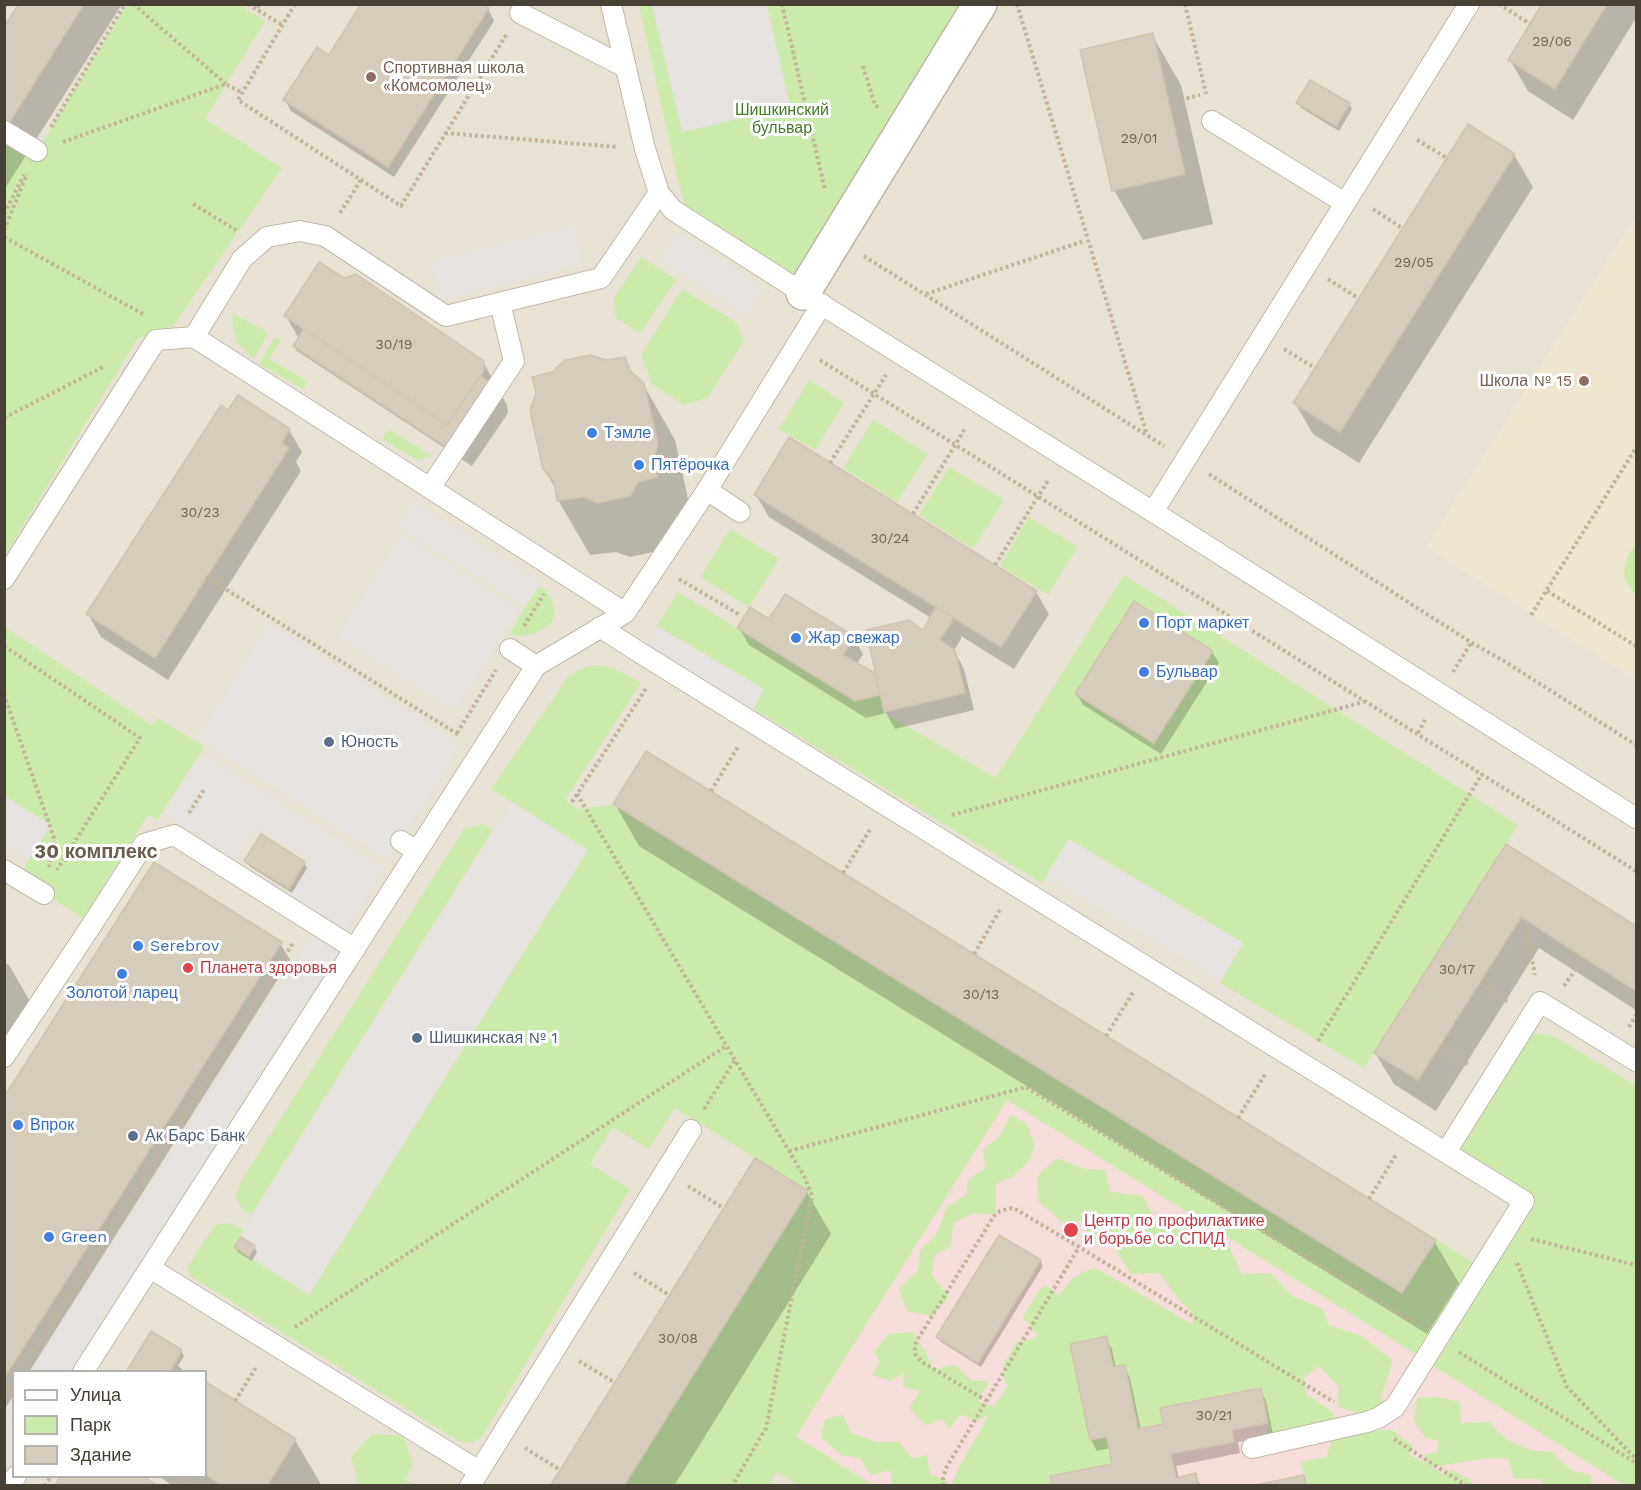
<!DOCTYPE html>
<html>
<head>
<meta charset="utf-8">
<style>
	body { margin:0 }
	#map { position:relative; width:1641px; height:1490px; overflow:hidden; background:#f4f0e6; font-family:"Work Sans",sans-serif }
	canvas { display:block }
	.frame { position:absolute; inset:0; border:6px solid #474135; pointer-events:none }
	.legend { position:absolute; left:12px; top:1370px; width:195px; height:108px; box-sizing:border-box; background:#fff; border:2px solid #b5b3ae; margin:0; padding:8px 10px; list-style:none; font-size:18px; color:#474135 }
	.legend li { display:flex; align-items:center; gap:12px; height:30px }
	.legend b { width:30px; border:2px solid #b5b3ae }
</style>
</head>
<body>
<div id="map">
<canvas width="1641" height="1490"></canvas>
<div class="frame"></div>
<ul class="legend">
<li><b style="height:8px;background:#fff"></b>Улица</li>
<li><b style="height:16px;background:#cdeaad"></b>Парк</li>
<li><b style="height:16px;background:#d6ccbb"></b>Здание</li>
</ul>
</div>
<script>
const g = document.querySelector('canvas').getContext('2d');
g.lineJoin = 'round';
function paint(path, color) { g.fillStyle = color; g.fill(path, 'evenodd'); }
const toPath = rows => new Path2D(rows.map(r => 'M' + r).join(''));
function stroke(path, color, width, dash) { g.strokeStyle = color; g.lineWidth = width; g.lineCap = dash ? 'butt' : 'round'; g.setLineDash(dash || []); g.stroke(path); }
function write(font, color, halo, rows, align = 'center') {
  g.font = font + ' "Work Sans",sans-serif'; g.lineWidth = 6; g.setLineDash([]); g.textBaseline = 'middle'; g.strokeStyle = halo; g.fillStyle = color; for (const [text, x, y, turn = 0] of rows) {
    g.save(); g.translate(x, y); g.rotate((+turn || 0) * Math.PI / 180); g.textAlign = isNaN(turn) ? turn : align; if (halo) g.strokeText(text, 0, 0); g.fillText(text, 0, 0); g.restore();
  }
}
const residential = toPath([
	[5,5,1636,5,1636,1485,5,1486],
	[14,1372,206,1372,206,1476,14,1476]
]);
const education = toPath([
	[1636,215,1636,681,1426,547]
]);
const medical = toPath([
	[1007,1100,1623,1485,874,1485,796,1437]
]);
const green = toPath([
	[127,5,239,5,265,21,205,119,282,168,173,326,137,339,5,555,5,132,37,151],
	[639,5,987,5,813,287,692,213,687,209,679,185],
	[641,257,676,280,640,333,615,317,614,298],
	[682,289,737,323,744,341,707,398,684,405,653,385,641,355],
	[232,313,268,333,254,359,237,342,233,329],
	[275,337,281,340,269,359,307,381,303,389,259,364],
	[809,380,844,403,815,450,779,429],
	[873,420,928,454,897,502,843,468],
	[388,429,432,456,417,460,382,439],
	[949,467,1004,500,973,549,919,515],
	[1029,517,1077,547,1048,595,1000,566],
	[730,529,779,559,749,607,700,577],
	[1636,543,1636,596,1625,580,1624,570,1627,558],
	[1124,575,1518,825,1364,1068,1220,983,1243,943,1069,839,1042,883,753,709,764,689,657,626,678,592,855,701,880,695,884,713,996,778],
	[1134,601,1213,651,1154,743,1075,693],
	[539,586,547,592,553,602,555,613,552,622,544,629,529,635,518,636,509,634],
	[4,627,153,726,158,718,204,747,157,820,148,815,83,918,18,877,51,825,5,796],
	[602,665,619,671,641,683,565,800,578,809,612,805,1402,1293,1436,1240,1476,1264,1419,1356,1007,1100,796,1436,873,1486,799,1485,777,1472,768,1485,625,1485,808,1191,675,1108,649,1149,613,1127,590,1164,630,1189,482,1437,472,1443,459,1441,190,1276,188,1271,188,1266,214,1226,220,1224,230,1223,244,1230,233,1247,309,1295,588,850,491,789,568,677,578,671,589,666],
	[482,824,493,829,251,1215,243,1210,238,1203,236,1197,237,1191,241,1181,464,829],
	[1535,1033,1548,1035,1562,1041,1636,1086,1636,1485,1624,1485,1427,1362,1527,1199,1459,1151,1460,1144,1525,1039],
	[1010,1115,1026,1123,1035,1146,1030,1160,1012,1177,996,1184,996,1215,974,1213,953,1223,951,1246,935,1255,931,1274,949,1297,932,1316,907,1311,899,1289,918,1270,921,1248,935,1237,947,1207,967,1194,967,1181,985,1168,983,1148,998,1139],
	[1057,1158,1084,1169,1105,1170,1111,1192,1143,1196,1154,1219,1181,1218,1204,1243,1229,1247,1242,1274,1270,1273,1291,1295,1323,1309,1328,1325,1360,1335,1392,1360,1387,1381,1382,1393,1383,1408,1361,1415,1337,1406,1339,1387,1319,1366,1304,1378,1306,1394,1333,1412,1334,1417,1332,1423,1270,1436,1270,1433,1266,1433,1269,1426,1260,1387,1160,1408,1163,1424,1138,1429,1125,1365,1113,1367,1107,1337,1070,1344,1090,1440,1106,1437,1112,1464,1050,1476,1052,1486,952,1485,958,1469,989,1415,977,1421,960,1414,949,1429,942,1419,926,1426,909,1408,920,1391,903,1387,904,1373,890,1381,872,1375,880,1362,874,1352,889,1334,912,1332,925,1351,933,1369,955,1365,971,1380,989,1381,978,1401,994,1407,1008,1384,1005,1383,1003,1366,1016,1343,1035,1338,1037,1334,1023,1317,1034,1298,1044,1285,1055,1291,1059,1296,1070,1281,1085,1271,1095,1268,1103,1272,1193,1325,1192,1312,1180,1301,1159,1273,1131,1274,1113,1246,1093,1245,1082,1221,1062,1222,1038,1201,1037,1176],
	[1435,1397,1460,1402,1461,1423,1489,1422,1506,1439,1530,1450,1552,1452,1570,1470,1590,1475,1592,1485,1542,1485,1542,1479,1513,1479,1509,1459,1489,1458,1431,1467,1444,1475,1452,1470,1471,1480,1472,1485,1306,1485,1301,1462,1326,1457,1333,1436,1370,1430,1392,1430,1413,1446,1408,1454,1426,1464,1424,1455,1437,1452,1439,1441,1425,1438,1414,1421,1417,1398],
	[843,1415,851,1433,876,1442,899,1442,912,1458,927,1455,930,1474,948,1482,948,1485,892,1485,891,1470,871,1475,860,1458,841,1455,821,1437,825,1419],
	[373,1434,403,1436,413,1464,405,1481,421,1485,359,1485,351,1457]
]);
const parking = toPath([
	[652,5,767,5,790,107,682,132],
	[573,225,583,263,441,300,431,261],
	[678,232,763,288,746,315,661,259],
	[413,502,540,583,525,606,398,527],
	[401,535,519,610,455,711,337,636],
	[269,624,461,745,389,860,197,738],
	[658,627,764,690,753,709,647,646],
	[202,754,384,869,345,931,289,896,310,861,257,827,237,859,164,814],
	[4,796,51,825,29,859,5,844],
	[512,802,587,850,309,1294,233,1247],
	[1069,839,1243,943,1221,980,1046,876],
	[312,935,338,953,70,1371,30,1371],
	[13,1396,13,1459,5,1473,5,1410]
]);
const shadow = toPath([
	[21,4,122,4,4,190,4,30],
	[253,4,262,4,259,9],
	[1544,4,1636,4,1636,18,1573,120,1528,91,1510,60],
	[488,9,494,21,394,177,291,111,285,100,329,57],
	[1152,35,1181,85,1213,224,1143,240,1114,190],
	[1298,103,1349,104,1352,109,1339,131,1301,108],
	[1468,126,1514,155,1533,187,1359,463,1313,434,1295,403],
	[286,316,483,362,507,405,508,413,472,466,297,351,294,346,299,339],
	[624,359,636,378,643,384,675,440,688,499,684,514,662,550,630,557,616,552,590,555,558,500,557,491,544,469,606,361],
	[229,412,289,430,302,452,296,462,301,471,168,680,101,637,88,614],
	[756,495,1036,592,1049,614,1014,669,961,636,961,639,954,650,964,669,974,710,895,729,886,713,866,718,749,645,739,628,770,621,853,637,863,654,857,664,877,676,923,632,931,618,769,517],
	[1212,652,1219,663,1161,754,1083,705,1077,694],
	[615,804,1434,1241,1459,1283,1427,1334,639,846],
	[1506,846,1636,928,1636,1010,1539,948,1436,1111,1394,1084,1375,1053],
	[246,861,304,863,307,868,292,893,249,866],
	[280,943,290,960,29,1372,14,1372,14,1395,4,1410,4,1100],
	[4,962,9,965,38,1015,4,1062],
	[807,1192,831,1234,674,1486,552,1486],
	[235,1247,254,1247,257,1252,252,1261,238,1252],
	[1040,1261,1043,1266,981,1367,941,1342,938,1337],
	[1106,1338,1112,1349,1116,1368,1124,1366,1130,1378,1141,1430,1165,1425,1260,1389,1266,1401,1273,1434,1238,1442,1240,1453,1176,1466,1179,1479,1195,1475,1201,1486,1054,1486,1114,1465,1110,1448,1097,1451,1091,1440],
	[181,1351,184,1356,178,1366,186,1372,128,1372],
	[206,1384,295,1440,322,1486,173,1486,163,1479,161,1476,206,1476]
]);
const building = toPath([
	[19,4,84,4,4,131,4,27,19,4],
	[361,4,483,4,489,8,388,167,283,100,317,47,329,55,361,4],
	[1542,4,1607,4,1555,89,1508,60,1542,4],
	[1153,33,1185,174,1112,191,1080,50,1153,33],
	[1310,80,1350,103,1336,126,1296,103,1310,80],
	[1468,124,1515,154,1340,432,1293,403,1468,124],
	[319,262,344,278,356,274,484,361,484,370,447,425,284,316,319,262],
	[304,329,447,425,480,376,489,382,446,447,293,346,304,329],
	[591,355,606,360,625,357,631,372,644,383,658,444,654,458,657,477,638,482,630,496,598,503,584,497,557,501,554,482,543,469,530,411,536,393,532,377,552,372,565,360,591,355],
	[238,395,290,429,282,443,289,448,155,658,86,614,221,405,228,410,238,395],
	[789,437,1037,591,1001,647,754,495,789,437],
	[785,594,854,636,843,655,875,673,880,695,855,701,737,628,750,607,769,619,785,594],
	[1134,601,1213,651,1154,743,1075,694,1134,601],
	[936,607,952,617,952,621,940,640,955,650,965,693,884,712,866,630,909,620,923,630,936,607],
	[646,751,1436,1240,1402,1293,613,804,646,751],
	[261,834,305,862,289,889,244,861,261,834],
	[1506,844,1636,926,1636,991,1521,917,1418,1080,1374,1053,1506,844],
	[154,862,282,942,4,1378,4,1097,154,862],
	[755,1158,808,1191,624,1486,550,1486,755,1158],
	[999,1235,1041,1260,978,1363,936,1337,999,1235],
	[241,1237,255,1246,249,1257,234,1247,241,1237],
	[151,1331,182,1350,175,1363,169,1372,126,1372,151,1331],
	[1107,1336,1113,1367,1125,1365,1138,1429,1163,1424,1160,1408,1261,1388,1268,1423,1232,1430,1234,1442,1171,1454,1176,1478,1196,1473,1198,1486,1052,1486,1050,1476,1112,1464,1107,1437,1090,1440,1070,1344,1107,1336],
	[206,1382,296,1439,267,1486,222,1486,206,1475,206,1382],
	[1304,1475,1306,1486,1251,1486,1304,1475],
	[60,1476,143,1476,158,1486,55,1486,60,1476]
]);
const path = toPath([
	[133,4,226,84],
	[248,4,282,25],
	[295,4,238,100,401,206,506,35],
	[782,4,825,190],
	[1017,4,1147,435],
	[1185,4,1206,94],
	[1499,4,1530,24],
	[863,66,875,105,878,107],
	[1169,103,1200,95],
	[51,127,125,4],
	[445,133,618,147],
	[1417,140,1447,158],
	[63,142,226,84,242,93],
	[193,204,236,230],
	[1373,209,1402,228],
	[340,213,361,180],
	[4,214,24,175],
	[4,230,27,174],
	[4,237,141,313,146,314],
	[864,256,1164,446],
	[1328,279,1358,298],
	[926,294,1084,241],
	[1284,349,1315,368],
	[820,360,1636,871],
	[4,418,105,366],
	[830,463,886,375],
	[1209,474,1472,643,1504,661,1636,745],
	[913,514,966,427],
	[995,565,1049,479],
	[206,577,459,735],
	[679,579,740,615],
	[1547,591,1636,646],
	[1531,615,1636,448],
	[524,626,544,594],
	[4,646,140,738,57,870],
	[1453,672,1471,643],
	[4,694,55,841,49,867],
	[457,733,496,670],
	[1418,733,1426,718],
	[711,791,739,745],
	[577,794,805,1178,812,1196,766,1428,732,1486],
	[572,802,647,687],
	[189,813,205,788],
	[952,815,1367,701],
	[64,860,107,851],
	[843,873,871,828],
	[1525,920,1535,975],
	[974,954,1001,908],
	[1480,983,1509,1003],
	[1564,986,1584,957],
	[1629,1027,1636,1015],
	[1106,1036,1134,991],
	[1318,1041,1482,774],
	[1440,1046,1469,1065],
	[704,1109,735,1060],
	[1238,1118,1266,1073],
	[789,1151,1026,1087,1415,1324],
	[688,1186,723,1208],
	[1369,1199,1397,1153],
	[1531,1239,1636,1265],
	[1517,1263,1567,1387,1636,1459],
	[634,1273,669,1295],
	[295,1327,726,1046],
	[1459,1352,1636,1463],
	[579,1361,614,1382],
	[21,1372,293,943],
	[4,1397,14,1383],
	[235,1401,257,1366],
	[987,1401,922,1362,915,1354,915,1348,916,1342,994,1216,1000,1211,1012,1208,1017,1210,1079,1247,1334,1402],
	[1394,1439,1467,1486],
	[525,1448,560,1470],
	[177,1476,192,1486],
	[45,1486,51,1476],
	[943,1486,943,1478,946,1468,1079,1247]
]);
const lane = toPath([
	[611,4,645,149,659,193,673,210,803,293,1174,525,1636,818],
	[520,13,625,67],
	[1212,121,1345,203],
	[4,131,37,151],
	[194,337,242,259,267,237,300,231,325,236,446,316,601,278,659,193],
	[430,488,514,361,500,303],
	[707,490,740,512],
	[1153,512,1469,4],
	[4,579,156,340,194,337,625,613],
	[600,627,634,649,1524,1201,1395,1407,1378,1418,1367,1422,1252,1448],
	[510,649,536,666],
	[401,841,417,851],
	[4,870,44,894],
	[4,1057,91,926,144,844,174,835,355,949],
	[1446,1152,1540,1002,1636,1061],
	[150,1268,479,1471],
	[83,1372,536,666,625,613,707,490,822,304],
	[10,1486,16,1476],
	[470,1486,691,1130]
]);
const street = toPath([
	[803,293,980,4]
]);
const markers = [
	[371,77,6,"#8d6e63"],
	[1584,381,6,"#8d6e63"],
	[592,433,6,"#3f7fe0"],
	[639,465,6,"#3f7fe0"],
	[1144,623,6,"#3f7fe0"],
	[796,638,6,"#3f7fe0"],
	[1144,672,6,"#3f7fe0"],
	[329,742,6,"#5c6f8a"],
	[138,946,6,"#3f7fe0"],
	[188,968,6,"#e0444e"],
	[122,974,6,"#3f7fe0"],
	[417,1038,6,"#5c6f8a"],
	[18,1125,6,"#3f7fe0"],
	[133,1136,6,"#5c6f8a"],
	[1071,1230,8,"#e0444e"],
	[49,1237,6,"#3f7fe0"]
];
const numberNames = [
	["29/06",1552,42],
	["29/01",1139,139],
	["29/05",1414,263],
	["30/19",394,345],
	["30/23",200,513],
	["30/24",890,539],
	["30/17",1457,970],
	["30/13",981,995],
	["30/08",678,1339],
	["30/21",1214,1416]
];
const educationNames = [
	["Спортивная школа",383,68],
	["«Комсомолец»",383,86],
	["Школа № 15",1572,381,"right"]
];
const parkNames = [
	["Шишкинский",782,110],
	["бульвар",782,128]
];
const shopNames = [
	["Тэмле",604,433],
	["Пятёрочка",651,465],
	["Порт маркет",1156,623],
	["Жар свежар",808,638],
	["Бульвар",1156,672],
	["Serebrov",150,946],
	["Золотой ларец",122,993,"center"],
	["Впрок",30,1125],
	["Green",61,1237]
];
const serviceNames = [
	["Юность",341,742],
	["Шишкинская № 1",429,1038],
	["Ак Барс Банк",145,1136]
];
const healthNames = [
	["Планета здоровья",200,968],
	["Центр по профилактике",1084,1221],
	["и борьбе со СПИД",1084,1239]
];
const quarterNames = [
	["30 комплекс",96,852]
];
paint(residential, '#e8e2d4');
paint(education, '#eee6cf');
paint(medical, '#f5ddd9');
paint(green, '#cdeaad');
paint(parking, '#e5e2df');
paint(shadow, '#0003');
paint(building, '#d6ccbb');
stroke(building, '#d1c4ae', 1.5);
stroke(lane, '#c0b8a8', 22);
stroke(street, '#c0b8a8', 36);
stroke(path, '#c2b599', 4, [3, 3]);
stroke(lane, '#fff', 20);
stroke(street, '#fff', 33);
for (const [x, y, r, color] of markers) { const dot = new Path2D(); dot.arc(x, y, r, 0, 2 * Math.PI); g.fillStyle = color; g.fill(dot); stroke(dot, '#fff', 2); }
write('14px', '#6b6456', null, numberNames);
write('16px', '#785e54', '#fff', educationNames, 'left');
write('16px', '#447c25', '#fff', parkNames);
write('16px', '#366cbe', '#fff', shopNames, 'left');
write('16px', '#4e5e75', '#fff', serviceNames, 'left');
write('16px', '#be3a42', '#fff', healthNames, 'left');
write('bold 20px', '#6b5f4c', '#fff', quarterNames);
</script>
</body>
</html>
